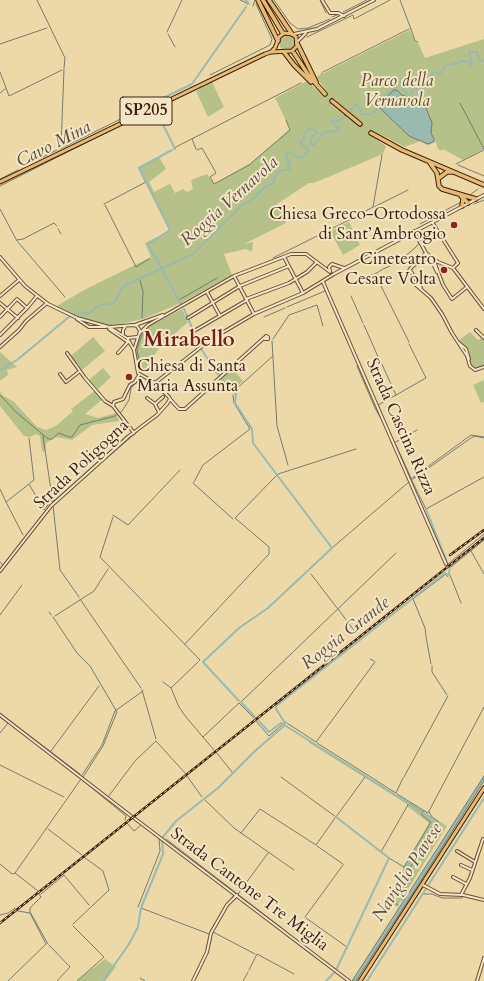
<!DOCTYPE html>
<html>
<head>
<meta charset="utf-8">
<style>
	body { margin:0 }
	canvas { display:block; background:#edd9a8 }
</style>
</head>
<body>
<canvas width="484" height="981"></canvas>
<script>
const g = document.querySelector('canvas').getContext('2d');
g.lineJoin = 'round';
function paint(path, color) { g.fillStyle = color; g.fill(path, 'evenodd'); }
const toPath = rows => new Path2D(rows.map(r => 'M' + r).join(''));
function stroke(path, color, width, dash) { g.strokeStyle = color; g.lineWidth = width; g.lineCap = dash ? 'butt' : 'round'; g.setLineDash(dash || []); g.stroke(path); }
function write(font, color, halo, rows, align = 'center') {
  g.font = font + ' Cardo,serif'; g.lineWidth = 4; g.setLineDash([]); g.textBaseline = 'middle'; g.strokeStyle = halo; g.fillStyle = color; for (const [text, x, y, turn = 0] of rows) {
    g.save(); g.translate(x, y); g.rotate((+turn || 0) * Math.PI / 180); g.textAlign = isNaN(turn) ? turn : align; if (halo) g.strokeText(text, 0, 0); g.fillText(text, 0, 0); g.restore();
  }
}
const green = toPath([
	[410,30,415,42,418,43,425,58,484,39,484,149,463,160,443,149,442,151,438,149,436,142,427,145,420,141,405,147,374,131,371,136,386,146,383,154,314,183,309,183,277,204,286,223,244,244,253,242,252,252,246,249,224,254,232,275,181,303,143,319,111,326,76,317,55,307,86,289,151,257,145,243,171,230,138,167,159,157,166,169,149,182,154,192,170,184,175,193,183,189,187,192,193,189,191,180,207,174,214,184,251,163,290,129,275,98,307,81,324,96,327,92,316,77],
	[335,99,339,106,355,118,363,122,359,127,331,105],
	'279 43a8 8 0 1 1 16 0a8 8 0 1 1-16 0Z',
	[212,82,224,107,208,117,196,91],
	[349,222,360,245,343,255,330,231],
	[182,309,188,322,160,347,141,375,135,356,135,347,140,334,147,327],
	[470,332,478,340,482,338,484,339,484,366,479,368,475,369,471,366,469,352,459,340],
	[93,337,105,351,82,370,71,356],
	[0,352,17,367,7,370,8,375,0,381],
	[103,368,111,377,98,389,89,380],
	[232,368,243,381,234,389,222,377],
	[484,380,484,402,481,403,473,385],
	[96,390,103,399,85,414,98,418,116,413,119,421,92,425,72,440,56,437,46,443,45,451,43,452,42,450,40,436,36,434,30,437,24,436,0,406,0,391,2,395,14,402,37,427,46,430,56,426,73,411,71,409],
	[311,741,447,826,397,907,388,900,403,876,403,868,429,823,407,806,407,804,308,742],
	[105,959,116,967,105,981,76,981]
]);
const water = toPath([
	[394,90,397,90,402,95,421,102,426,108,432,123,431,133,434,139,433,142,428,144,409,136,380,108,382,101,394,90],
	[484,776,484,781,422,879,356,981,352,981,484,776]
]);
const stream = toPath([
	[37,0,65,58,64,68],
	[240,0,249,4],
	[274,0,290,23,298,29,308,28,330,19],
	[320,0,326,13],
	[400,0,411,29],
	[253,6,255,0],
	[343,12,367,0],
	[332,17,337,15],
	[411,29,415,41,418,42],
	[167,32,182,0],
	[168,34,175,47],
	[307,37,353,15,354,19,390,0],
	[0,44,47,28],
	[0,72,9,96,62,70],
	[323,72,409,29],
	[321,74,322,73],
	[210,75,270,45,272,39,256,4],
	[0,93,5,89],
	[460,103,484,149],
	[192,139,196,149],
	[61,148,64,69],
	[174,148,301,83],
	[60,149,153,103],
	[197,150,202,148,215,171,216,173,210,177,214,184,249,165,290,130,286,120],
	[33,162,59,149],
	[456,164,484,150],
	[458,165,484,176],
	[0,179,18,170],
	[0,186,123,124],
	[470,195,478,189],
	[104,204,146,182],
	[474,204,484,200],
	[105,205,136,267,149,259],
	[374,207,408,190],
	[0,209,17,241],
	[360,214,373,207,382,155],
	[420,224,461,202],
	[58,229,61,234],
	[17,240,23,239,54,223,57,226],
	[18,242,65,297],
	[273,258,359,215],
	[376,276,409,342],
	[140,280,143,291,142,318],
	[348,282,356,282,361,278,375,274,383,269,397,263,416,247,419,243],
	[351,296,363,323],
	[179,300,217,278],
	[287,307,325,291],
	[264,317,285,308],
	[364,325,379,359],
	[142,335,137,349,142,375],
	[273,339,289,315,317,305,323,326],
	[272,341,277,426,288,465],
	[380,360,396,395,378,405,394,443,417,430],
	[357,366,375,408,383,422],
	[235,390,273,356],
	[0,395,17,413,48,439,52,439,59,433,69,437,72,437,80,425,115,416,122,411,129,400,131,388,138,381],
	[396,395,426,378,409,344],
	[43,436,53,504],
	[484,437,471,435,411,479,426,509,484,477],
	[29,438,34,480,30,483],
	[396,445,411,478],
	[101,463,137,432],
	[84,478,95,468],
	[413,479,471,438,475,436,484,438],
	[194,482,203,465,250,429,234,403,233,395],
	[193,483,233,519],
	[0,489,6,502],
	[53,505,60,570,79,597],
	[113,515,128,525,180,470],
	[113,517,100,557,200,660,199,661],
	[23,535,6,502,29,484,44,510,50,502,55,500,129,434],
	[332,548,410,481],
	[471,551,484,574],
	[0,562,3,565],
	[448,564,484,534],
	[451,567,484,540],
	[0,573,5,566],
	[311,574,337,608],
	[450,575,461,603],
	[80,599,141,688],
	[338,609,356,633],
	[49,612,51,615],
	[0,615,22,585],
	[55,616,94,591,108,569],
	[53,617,77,653,90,666,117,712,103,746,83,777],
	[426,636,425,628,413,599,446,574,448,577],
	[426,637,431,664],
	[185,644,269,554,269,547,235,518,278,474,356,449],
	[370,659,374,661],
	[198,662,171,688,179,707,186,717,214,750],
	[432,666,432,672,447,695],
	[163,682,171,688],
	[142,690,156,739],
	[241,702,396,553],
	[0,713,80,774],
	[0,717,8,723,0,733],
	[256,721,269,736,283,724],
	[284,723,286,722],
	[287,723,316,742,375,662],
	[203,737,239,703,254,718],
	[317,743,396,793,403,778],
	[51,751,99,686],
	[216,752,232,772],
	[0,765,64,797],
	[82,775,102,745,115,711,143,691],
	[187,776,202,797],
	[281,777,336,817,365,777],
	[404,777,448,696],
	[397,794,428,813,484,707],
	[108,797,135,761,156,741,185,773],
	[205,800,234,828,294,870],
	[127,823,134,831,140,826],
	[48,829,82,855],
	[241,833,260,809,316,845,335,818],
	[166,839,287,932],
	[317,846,343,864],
	[381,852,409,803,423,812,424,811],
	[389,858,404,867],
	[0,864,12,874,15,873],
	[38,891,15,873,81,779,126,816,125,820],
	[39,894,41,897,30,908,30,912,48,944],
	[41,894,64,875,89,905],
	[238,894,268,853],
	[423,894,432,894,442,898,462,898,463,896],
	[464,894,484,899],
	[403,898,400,897,412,877,410,868,438,821,432,817,429,812],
	[229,902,234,895],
	[398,905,390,899,405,876,404,867,431,822,422,815,422,813],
	[138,907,160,851,159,838],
	[141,908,209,934],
	[0,915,8,913,15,908],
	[305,917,343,865],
	[306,918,347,947],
	[73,924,109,890,103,871,84,857],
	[73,926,104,957,77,981],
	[211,930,225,907],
	[213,932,255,954],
	[286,935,316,958],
	[49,945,70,967,57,981],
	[206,955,211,939],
	[249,970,257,954,294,974],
	[481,972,484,962],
	[140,978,145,981],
	[8,981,46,944,30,913,18,911],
	[243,981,248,972]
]);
const canal = toPath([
	[245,0,248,2,247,4],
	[154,105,153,103,192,84,246,7],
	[155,108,175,149],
	[146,183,139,168,172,150],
	[147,184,170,230,148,244,181,304],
	[162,268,193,254,240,207,256,196,266,186,273,184,275,176,279,171,290,169,286,154,291,152,299,158,307,154,308,149,300,144,304,140,304,134,308,130,313,129,318,133,313,136,310,141,312,145,314,145,323,133,327,131,337,132,339,128,331,121,339,121,356,105,359,106,362,114,372,114,376,110,375,102,391,90,398,81,400,82,403,90,409,95,413,91,414,78,419,77,420,78,416,91,420,96,424,92,422,85,424,80,430,78,432,73,436,72,439,75,446,66,464,61,469,62,471,66,472,63,469,53,470,52,477,52,480,62,484,60],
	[184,309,193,330],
	[194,333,195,339],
	[200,347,216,372,236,394,235,403,252,429,253,443,332,548,268,608,239,628,203,662,239,701],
	[0,370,17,360,69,317,74,314,89,313,100,305,113,304,124,286,160,269],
	[426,509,447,562],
	[449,574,450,566],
	[241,702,255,717],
	[258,720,269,732,281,723,283,724],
	[285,723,276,709,276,706,445,573,448,575],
	[286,726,436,821,407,867,411,876,399,895,402,900],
	[336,817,389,858,348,945],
	[163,837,176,821,218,788,255,751,285,725],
	[336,970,347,947],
	[103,981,129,944,138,927,141,908,163,854,162,839],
	[326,981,335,972],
	[367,981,484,798]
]);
const highwayTunnel = toPath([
	[282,32,294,52],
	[325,94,332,101],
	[360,124,371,133]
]);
const minor = toPath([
	[322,0,330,13,338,13,344,16],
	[294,34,317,29,374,0],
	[297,42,306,33],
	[432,222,458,263,453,268],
	[414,231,426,253,438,262,453,268,484,309],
	[426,253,410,269,408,272,411,278,416,285,431,298,442,314,452,333,467,356,470,366,475,370,484,367],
	[0,257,25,286,48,304,77,318,109,327,127,338,134,350,138,373,155,383],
	[284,257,303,293],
	[430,257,437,272],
	[434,261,443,285,452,299,467,287],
	[418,262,430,257],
	[410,270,421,288],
	[330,272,329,267,332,264,344,268],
	[334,274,484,195],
	[234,276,254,314],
	[323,282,446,564],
	[207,292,220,316],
	[0,296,19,280],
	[246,299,289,283,307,272,317,262],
	[0,303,18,318],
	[0,317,17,299,27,308],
	[188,318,240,286,289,266],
	[77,319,89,327,106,327],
	[135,325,163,315],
	[110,327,133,325,137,326,140,331,134,350],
	[109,329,128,342,118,353],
	[476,330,484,338],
	[194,331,247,300],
	[140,333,148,325,234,276,291,254,306,254,330,272],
	[123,334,123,330,125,327],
	[0,335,27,308,37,296],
	[266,336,268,337,268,339,265,339,266,336],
	[128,338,137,337],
	[459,343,466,349,469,359],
	[0,347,19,330,26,321,47,303],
	[67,353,85,378,105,401,113,406],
	[60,374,66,382,80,371],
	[155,383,210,340,254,314,303,293,334,274],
	[147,398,155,404,159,412],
	[170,399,179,409,185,409,265,337],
	[155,404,163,397],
	[134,433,113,406,114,402,123,399,130,385,135,382,139,375],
	[0,571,51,506,129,436,157,415,167,404,170,399,169,397,155,383],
	[0,715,131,816],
	[134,818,349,981],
	[457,851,475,862],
	[461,865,472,870],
	[453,877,466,884],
	[423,885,440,894,463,895,484,900],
	[461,895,470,878,483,839],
	[193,981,207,952,211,933,227,905,237,895],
	[477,981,484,958]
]);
const major = toPath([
	[0,182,265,54,271,52,292,51,297,46,296,37,292,34,284,33,279,37,275,48,271,52],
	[360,981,484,788]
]);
const highway = toPath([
	[258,0,278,41],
	[263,0,282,32],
	[269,0,292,34],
	[297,43,316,82],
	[284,52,294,65,311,82],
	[294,53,309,76,325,94],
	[332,101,360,124],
	[371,133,402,150,484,185],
	[430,163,437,173,439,186,442,189,476,199],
	[439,178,447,172,452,172],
	[461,196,468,203],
	[462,206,463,199]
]);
const rail = toPath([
	[450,555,484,530],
	[0,923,484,538]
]);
const markers = [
	[454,225,4,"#8f2418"],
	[444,270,4,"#8f2418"],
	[129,377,4,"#8f2418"]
];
const shields = [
	[146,111,52]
];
const shieldNames = [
	["SP205",146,111]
];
const parkNames = [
	["Parco della",397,82],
	["Vernavola",397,102]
];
const poiNames = [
	["Chiesa Greco-Ortodossa",446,215],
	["di Sant’Ambrogio",446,235],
	["Cineteatro",436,260],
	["Cesare Volta",436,280],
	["Chiesa di Santa",137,367,"left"],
	["Maria Assunta",137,387,"left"]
];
const streetNames = [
	["Strada Cascina Rizza",400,427,66],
	["Strada Poligogna",82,465,-43],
	["Strada Cantone Tre Miglia",249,890,37]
];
const waterNames = [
	["Cavo Mina",54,145,-27],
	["Roggia Vernavola",230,202,-42],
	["Roggia Grande",346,634,-38],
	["Naviglio Pavese",408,873,-57]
];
const districtNames = [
	["Mirabello",189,341]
];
paint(green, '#b6c089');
paint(water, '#9ab9af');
stroke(water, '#757b6e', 1);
stroke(stream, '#757b6e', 1);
stroke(canal, '#9ab9af', 2);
stroke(highwayTunnel, '#cab489', 3.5, [3.5, 2]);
stroke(minor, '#6a4d34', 4);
stroke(major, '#3e1e0d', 5);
stroke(highway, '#3e1e0d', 5.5);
stroke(minor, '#f3e6c6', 2);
stroke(major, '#e6bc74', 3);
stroke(highway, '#e6bc74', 3.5);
stroke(rail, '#3e1e0d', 2.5);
stroke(rail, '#f3e6c6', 1, [3]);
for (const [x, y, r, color] of markers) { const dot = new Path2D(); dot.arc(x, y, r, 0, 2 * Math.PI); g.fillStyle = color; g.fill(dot); stroke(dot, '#f3e6c6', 1.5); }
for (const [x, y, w] of shields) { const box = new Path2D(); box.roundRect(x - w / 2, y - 14, w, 28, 3); g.fillStyle = '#f3e6c6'; g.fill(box); stroke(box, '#3e1e0d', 1); }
write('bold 16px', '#3e1e0d', null, shieldNames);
write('italic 17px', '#5c462c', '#f3e6c6', parkNames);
write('17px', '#3e1e0d', '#f3e6c6', poiNames, 'right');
write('17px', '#3e1e0d', '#f3e6c6', streetNames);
write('italic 18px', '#5a4c3e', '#f3e6c6', waterNames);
write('bold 21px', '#7a1f14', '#f3e6c6', districtNames);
</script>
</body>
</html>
